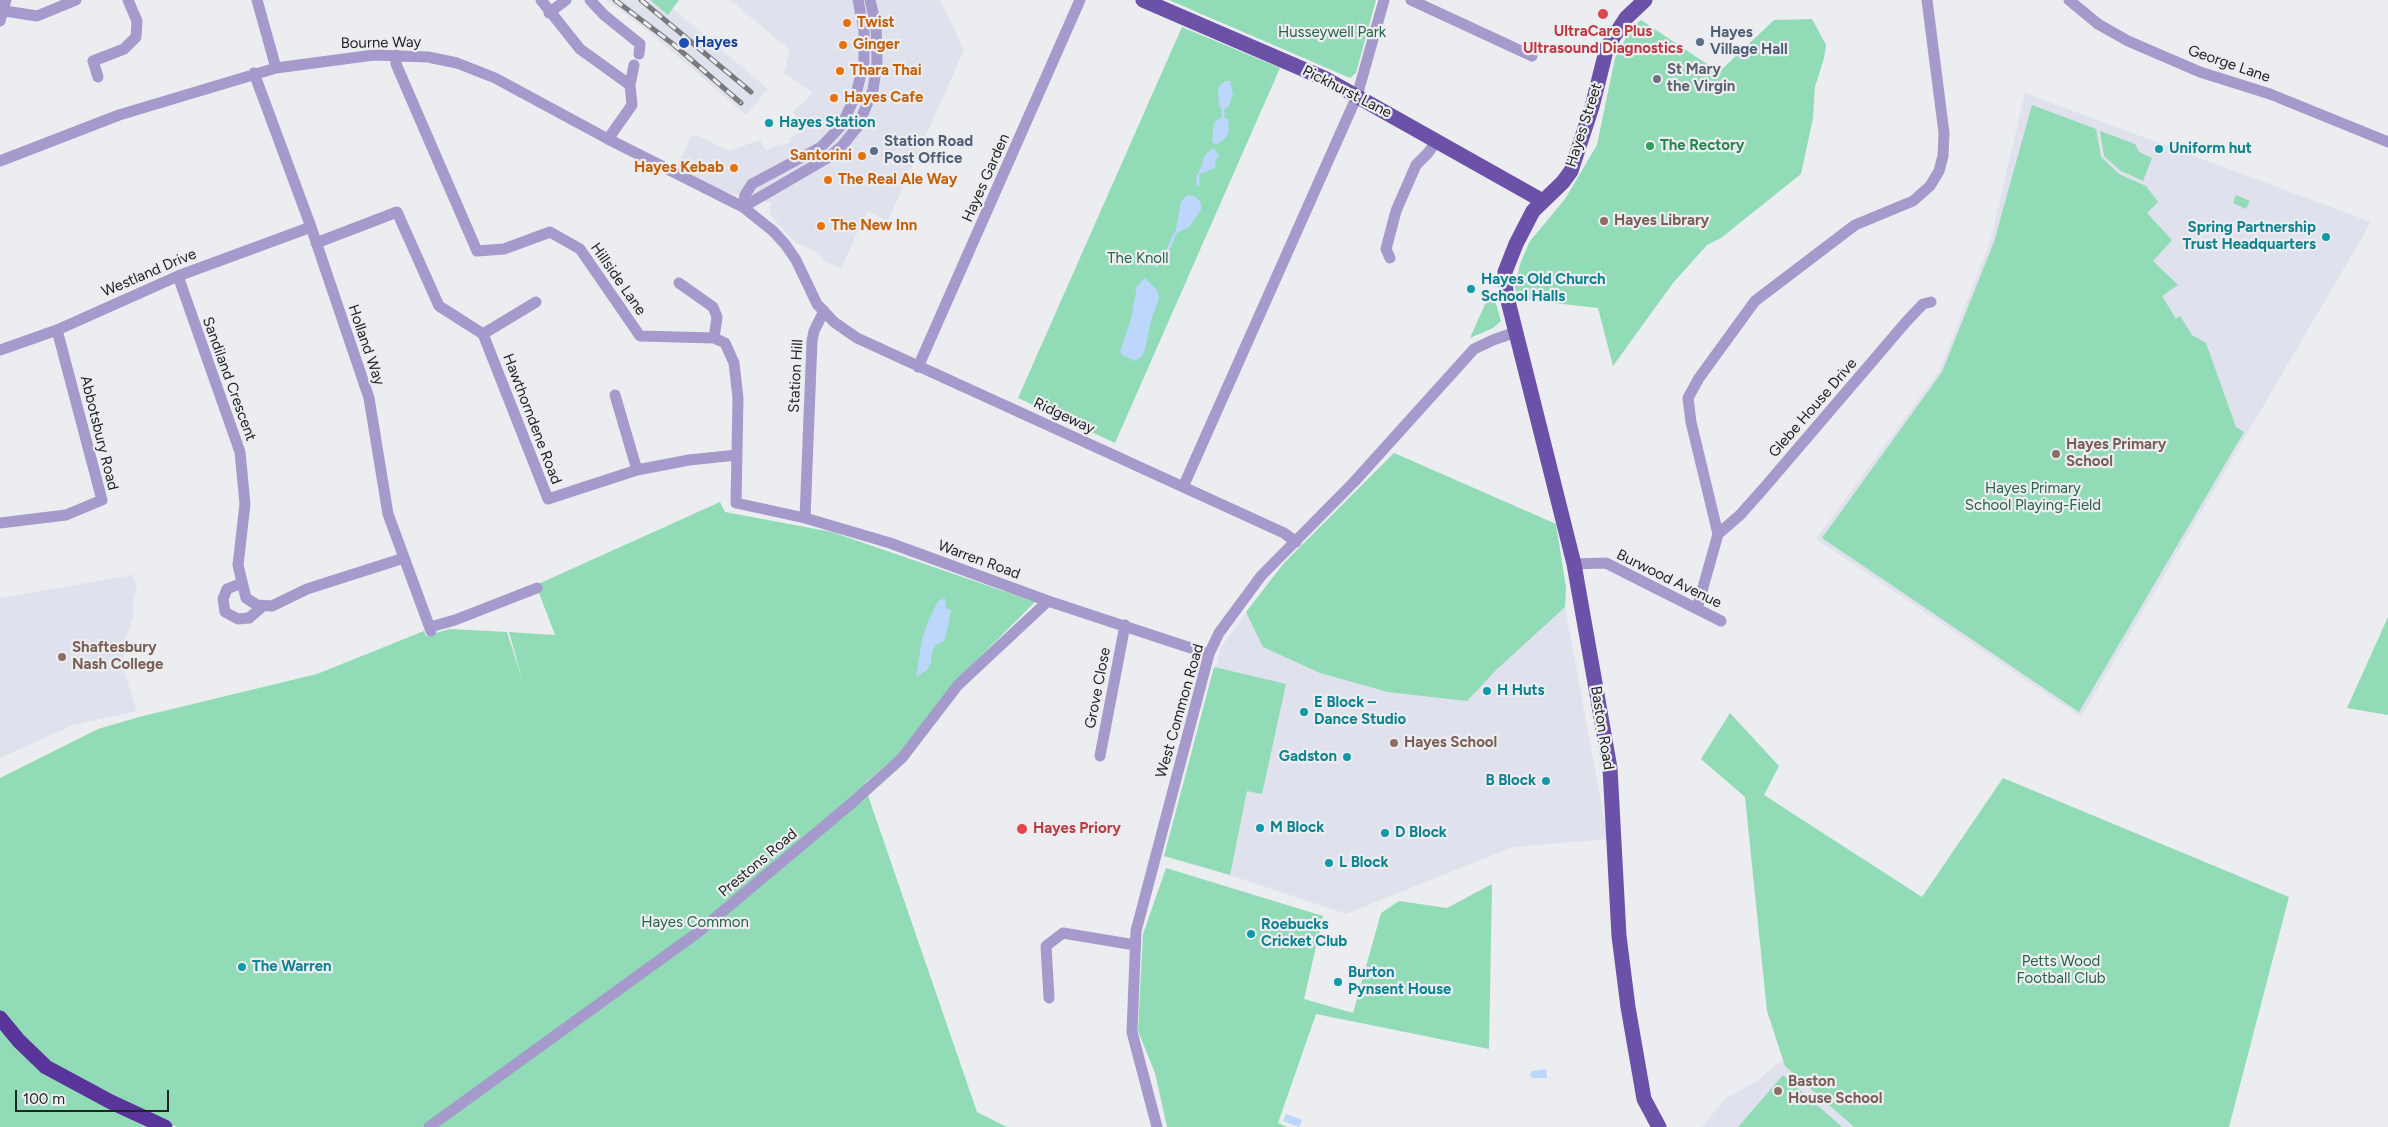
<!DOCTYPE html>
<html>
<head>
<meta charset="utf-8">
<style>
	body { margin:0 }
	#map { position:relative; width:2388px; height:1127px; overflow:hidden; background:#ecedf0; font-family:Figtree,sans-serif }
	canvas { display:block }
	.scale { position:absolute; left:15px; top:1090px; width:154px; height:22px; box-sizing:border-box; border:2px solid #222324; border-top:0; padding-left:6px; font-size:15px; line-height:18px; white-space:nowrap; color:#222324; -webkit-text-stroke:4px #ecedf0; paint-order:stroke }
</style>
</head>
<body>
<div id="map">
<canvas width="2388" height="1127"></canvas>
<div class="scale">100 m</div>
</div>
<script>
const g = document.querySelector('canvas').getContext('2d');
g.lineJoin = 'round';
function paint(path, color) { g.fillStyle = color; g.fill(path, 'evenodd'); }
const toPath = rows => new Path2D(rows.map(r => 'M' + r).join(''));
function stroke(path, color, width, dash) { g.strokeStyle = color; g.lineWidth = width; g.lineCap = dash ? 'butt' : 'round'; g.setLineDash(dash || []); g.stroke(path); }
function write(font, color, halo, rows, align = 'center') {
  g.font = font + ' Figtree,sans-serif'; g.lineWidth = 4.5; g.setLineDash([]); g.textBaseline = 'middle'; g.strokeStyle = halo; g.fillStyle = color; for (const [text, x, y, turn = 0] of rows) {
    g.save(); g.translate(x, y); g.rotate((+turn || 0) * Math.PI / 180); g.textAlign = isNaN(turn) ? turn : align; if (halo) g.strokeText(text, 0, 0); g.fillText(text, 0, 0); g.restore();
  }
}
const built = toPath([
	[606,0,650,0,667,13,672,8,768,89,746,115,647,30],
	[730,0,940,0,964,50,888,221,867,211,841,269,826,262,818,253,795,242,771,216,769,208,771,203,724,192,677,167,690,138,696,135,729,151,760,140,766,151,780,143,782,146,791,141,790,138,804,131,793,112,813,93,784,73,790,50],
	[2025,93,2371,222,2081,717,1816,539,1940,370,1990,242],
	[1394,453,1556,524,1566,588,1565,607,1608,839,1513,847,1346,914,1169,855,1221,647,1284,563],
	[133,575,137,588,133,602,133,616,124,645,123,668,137,711,73,725,0,758,0,598],
	[1782,1060,1787,1065,1789,1064,1853,1127,1702,1127,1725,1099,1756,1082]
]);
const green = toPath([
	[650,0,679,0,668,15],
	[1169,0,1376,0,1356,73,1350,78],
	[1812,19,1826,45,1824,58,1815,87,1813,118,1801,174,1721,238,1707,245,1673,283,1613,366,1598,308,1519,299,1515,288,1520,264,1530,241,1565,199,1597,145,1615,58,1631,28,1641,20,1719,72,1774,20],
	[1182,27,1280,68,1115,443,1018,398],
	[2032,105,2096,129,2101,157,2119,174,2146,186,2158,202,2147,213,2172,240,2153,261,2178,285,2162,296,2176,319,2180,316,2192,335,2206,343,2236,427,2244,432,2079,712,1822,538,1942,372,1994,242],
	[2100,131,2135,144,2139,152,2152,158,2143,181,2121,171,2104,156],
	[2236,195,2250,201,2246,209,2233,203],
	[1490,293,1493,294,1501,321,1493,328,1470,338],
	[1394,453,1556,524,1566,588,1565,607,1496,670,1467,701,1388,692,1320,673,1263,647,1246,612,1284,563],
	[720,502,725,512,832,532,1035,602,966,671,900,753,864,784,977,1112,1007,1127,177,1127,127,1104,48,1062,0,1011,0,778,98,729,139,717,317,674,424,631,426,636,450,629,507,632,522,679,509,632,555,635,536,585],
	[2388,617,2388,715,2347,708],
	[1214,667,1286,684,1262,794,1247,791,1230,875,1164,856],
	[1730,713,1779,766,1764,795,1922,897,2003,778,2289,897,2229,1127,1854,1127,1785,1066,1767,1011,1745,797,1701,759],
	[1166,868,1323,916,1304,999,1353,1013,1381,913,1399,901,1447,908,1492,884,1489,1049,1316,1014,1278,1123,1287,1127,1167,1127,1155,1073,1138,1031,1143,934],
	[0,1029,41,1072,146,1127,0,1127],
	[1783,1075,1842,1127,1738,1127]
]);
const water = toPath([
	[1226,81,1230,81,1233,94,1229,106,1223,111,1219,106,1218,89,1221,84],
	[1223,117,1228,119,1229,130,1226,138,1216,145,1212,141,1214,122],
	[1213,148,1220,156,1216,159,1215,168,1198,175,1205,155],
	[1187,195,1195,196,1201,203,1201,210,1189,227,1175,234,1181,202],
	[1145,278,1157,290,1159,298,1151,321,1145,350,1141,357,1135,361,1122,355,1120,352,1131,319,1137,286],
	[945,598,946,608,951,610,946,636,944,641,936,645,932,652,931,663,927,670,916,677,922,639,929,619,938,601],
	[1546,1069,1547,1078,1532,1078,1530,1075,1532,1071],
	[1286,1114,1302,1120,1299,1127,1283,1121]
]);
const stream = toPath([
	[1223,117,1223,111],
	[1198,185,1198,175],
	[1156,266,1165,256,1175,234]
]);
const minor = toPath([
	[257,0,276,68],
	[541,0,580,49,630,85,632,105,608,139],
	[590,0,604,15,640,44,639,54],
	[1411,0,1532,56],
	[2069,0,2098,24,2128,41,2200,72,2270,94,2388,142],
	[5,11,37,16,76,0],
	[549,13,566,0],
	[0,21,6,0],
	[396,55,396,64,477,251,504,249,550,232,580,249,640,336,714,338,725,343,734,363,738,398,736,503,805,518,890,543,1048,601,1209,654],
	[254,73,311,227,369,398,388,514,431,631],
	[98,77,93,61,124,49,136,37,137,21,128,0],
	[630,85,634,65],
	[0,161,119,115,276,68,374,55,428,57,457,63,495,78,608,139,743,207,773,231,785,244,796,260,817,304,834,322,857,338,1284,533,1296,542],
	[743,207,829,157,842,146,858,126,873,90,877,62,876,25,870,0],
	[743,207,745,195,752,184,821,147,842,125,856,94,864,62,864,30,858,0],
	[316,243,397,212,439,306,483,334],
	[1390,258,1386,249,1396,211,1416,165,1428,153,1437,140],
	[178,276,240,452,245,504,238,565,246,598,257,605,272,606,307,589,404,558],
	[679,283,713,307,717,317,714,338],
	[483,334,548,499,637,470,689,460,737,455],
	[483,334,536,302],
	[0,350,57,330,178,276,311,227],
	[918,367,1080,0],
	[615,395,637,470],
	[1183,487,1357,96,1384,0],
	[805,518,812,341,814,331,824,311],
	[0,523,66,515,102,500,57,330],
	[1718,534,1740,515,1764,488,1906,322,1923,304,1931,302],
	[1574,564,1606,563,1721,621],
	[242,583,227,589,223,599,225,612,238,619,249,618,263,606],
	[1697,609,1718,534,1691,422,1688,398,1699,378,1755,301,1855,225,1913,201,1930,186,1939,171,1943,156,1944,133,1927,0],
	[430,627,455,620,537,588],
	[1100,756,1125,625],
	[1049,998,1046,946,1063,933,1135,945],
	[429,1127,697,933,853,802,902,758,958,685,1048,601],
	[1157,1127,1132,1032,1136,931,1209,654,1219,633,1261,576,1354,482,1474,349,1493,340,1516,332]
]);
const major = toPath([
	[1143,0,1326,79,1541,200],
	[1645,0,1626,18,1607,47,1592,107,1571,171,1563,182,1533,211,1516,244,1505,272,1506,293,1574,564,1610,768,1619,936,1628,1007,1644,1099,1659,1127]
]);
const highway = toPath([
	[0,1018,19,1041,46,1067,111,1102,165,1127]
]);
const rail = toPath([
	[615,0,673,44,741,103],
	[641,0,751,92]
]);
const markers = [
	[1603,14,6,"#e0444e"],
	[847,23,5,"#e8710a"],
	[1700,42,5,"#5c6f8a"],
	[684,43,6,"#1a4fb4"],
	[843,45,5,"#e8710a"],
	[840,71,5,"#e8710a"],
	[1657,79,5,"#6b7280"],
	[834,98,5,"#e8710a"],
	[769,123,5,"#0f9aa8"],
	[1650,146,5,"#2e9e5b"],
	[2159,149,5,"#0f9aa8"],
	[874,151,5,"#5c6f8a"],
	[862,156,5,"#e8710a"],
	[734,168,5,"#e8710a"],
	[828,180,5,"#e8710a"],
	[1604,221,5,"#8d6e63"],
	[821,226,5,"#e8710a"],
	[2326,237,5,"#0f9aa8"],
	[1471,289,5,"#0f9aa8"],
	[2056,454,5,"#8d6e63"],
	[62,657,5,"#8d6e63"],
	[1487,691,5,"#0f9aa8"],
	[1304,712,5,"#0f9aa8"],
	[1394,743,5,"#8d6e63"],
	[1347,757,5,"#0f9aa8"],
	[1546,781,5,"#0f9aa8"],
	[1260,828,5,"#0f9aa8"],
	[1022,829,6,"#e0444e"],
	[1385,833,5,"#0f9aa8"],
	[1329,863,5,"#0f9aa8"],
	[1251,934,5,"#0f9aa8"],
	[242,967,5,"#0f9aa8"],
	[1338,982,5,"#0f9aa8"],
	[1778,1091,5,"#8d6e63"]
];
const foodNames = [
	["Twist",857,23],
	["Ginger",853,45],
	["Thara Thai",850,71],
	["Hayes Cafe",844,98],
	["Santorini",852,156,"right"],
	["Hayes Kebab",724,168,"right"],
	["The Real Ale Way",838,180],
	["The New Inn",831,226]
];
const healthNames = [
	["UltraCare Plus",1603,32],
	["Ultrasound Diagnostics",1603,49],
	["Hayes Priory",1033,829,"left"]
];
const parkNames = [
	["Husseywell Park",1332,33],
	["The Knoll",1138,259],
	["Hayes Primary",2033,489],
	["School Playing-Field",2033,506],
	["Hayes Common",695,923],
	["Petts Wood",2061,962],
	["Football Club",2061,979]
];
const serviceNames = [
	["Hayes",1710,33],
	["Village Hall",1710,50],
	["Station Road",884,142],
	["Post Office",884,159]
];
const streetNames = [
	["Bourne Way",381,43,-1],
	["George Lane",2229,64,19],
	["Pickhurst Lane",1347,92,27],
	["Hayes Street",1584,125,-72],
	["Hayes Garden",986,178,-66],
	["Westland Drive",149,273,-23],
	["Hillside Lane",618,279,55],
	["Holland Way",366,345,71],
	["Station Hill",796,376,-87],
	["Sandiland Crescent",229,379,70],
	["Glebe House Drive",1813,408,-49],
	["Ridgeway",1064,416,25],
	["Hawthorndene Road",532,419,69],
	["Abbotsbury Road",99,433,76],
	["Warren Road",979,560,20],
	["Burwood Avenue",1669,579,26],
	["Grove Close",1098,688,-79],
	["West Common Road",1180,711,-74],
	["Baston Road",1602,728,81],
	["Prestons Road",758,863,-40]
];
const transitNames = [
	["Hayes",695,43]
];
const worshipNames = [
	["St Mary",1667,70],
	["the Virgin",1667,87]
];
const cultureNames = [
	["Hayes Station",779,123],
	["Uniform hut",2169,149],
	["Spring Partnership",2316,228,"right"],
	["Trust Headquarters",2316,245,"right"],
	["Hayes Old Church",1481,280],
	["School Halls",1481,297],
	["H Huts",1497,691],
	["E Block –",1314,703],
	["Dance Studio",1314,720],
	["Gadston",1337,757,"right"],
	["B Block",1536,781,"right"],
	["M Block",1270,828],
	["D Block",1395,833],
	["L Block",1339,863],
	["Roebucks",1261,925],
	["Cricket Club",1261,942],
	["The Warren",252,967],
	["Burton",1348,973],
	["Pynsent House",1348,990]
];
const leisureNames = [
	["The Rectory",1660,146]
];
const educationNames = [
	["Hayes Library",1614,221],
	["Hayes Primary",2066,445],
	["School",2066,462],
	["Shaftesbury",72,648],
	["Nash College",72,665],
	["Hayes School",1404,743],
	["Baston",1788,1082],
	["House School",1788,1099]
];
paint(built, '#dfe1ec');
paint(green, '#91dbb6');
paint(water, '#bcd6fc');
stroke(stream, '#bcd6fc', 3);
stroke(minor, '#a59acb', 11);
stroke(major, '#6c51a9', 15);
stroke(highway, '#59349b', 15);
stroke(rail, '#797a7b', 5);
stroke(rail, '#ecedf0', 3, [9]);
for (const [x, y, r, color] of markers) { const dot = new Path2D(); dot.arc(x, y, r, 0, 2 * Math.PI); g.fillStyle = color; g.fill(dot); stroke(dot, '#ecedf0', 2); }
write('bold 15px', '#c56008', '#ecedf0', foodNames, 'left');
write('bold 15px', '#be3a42', '#ecedf0', healthNames);
write('15px', '#266349', '#ecedf0', parkNames);
write('bold 15px', '#4e5e75', '#ecedf0', serviceNames, 'left');
write('15px', '#222324', '#ecedf0', streetNames);
write('bold 15px', '#164399', '#ecedf0', transitNames, 'left');
write('bold 15px', '#5b616d', '#ecedf0', worshipNames, 'left');
write('bold 15px', '#0d838f', '#ecedf0', cultureNames, 'left');
write('bold 15px', '#27864d', '#ecedf0', leisureNames, 'left');
write('bold 15px', '#785e54', '#ecedf0', educationNames, 'left');
</script>
</body>
</html>
